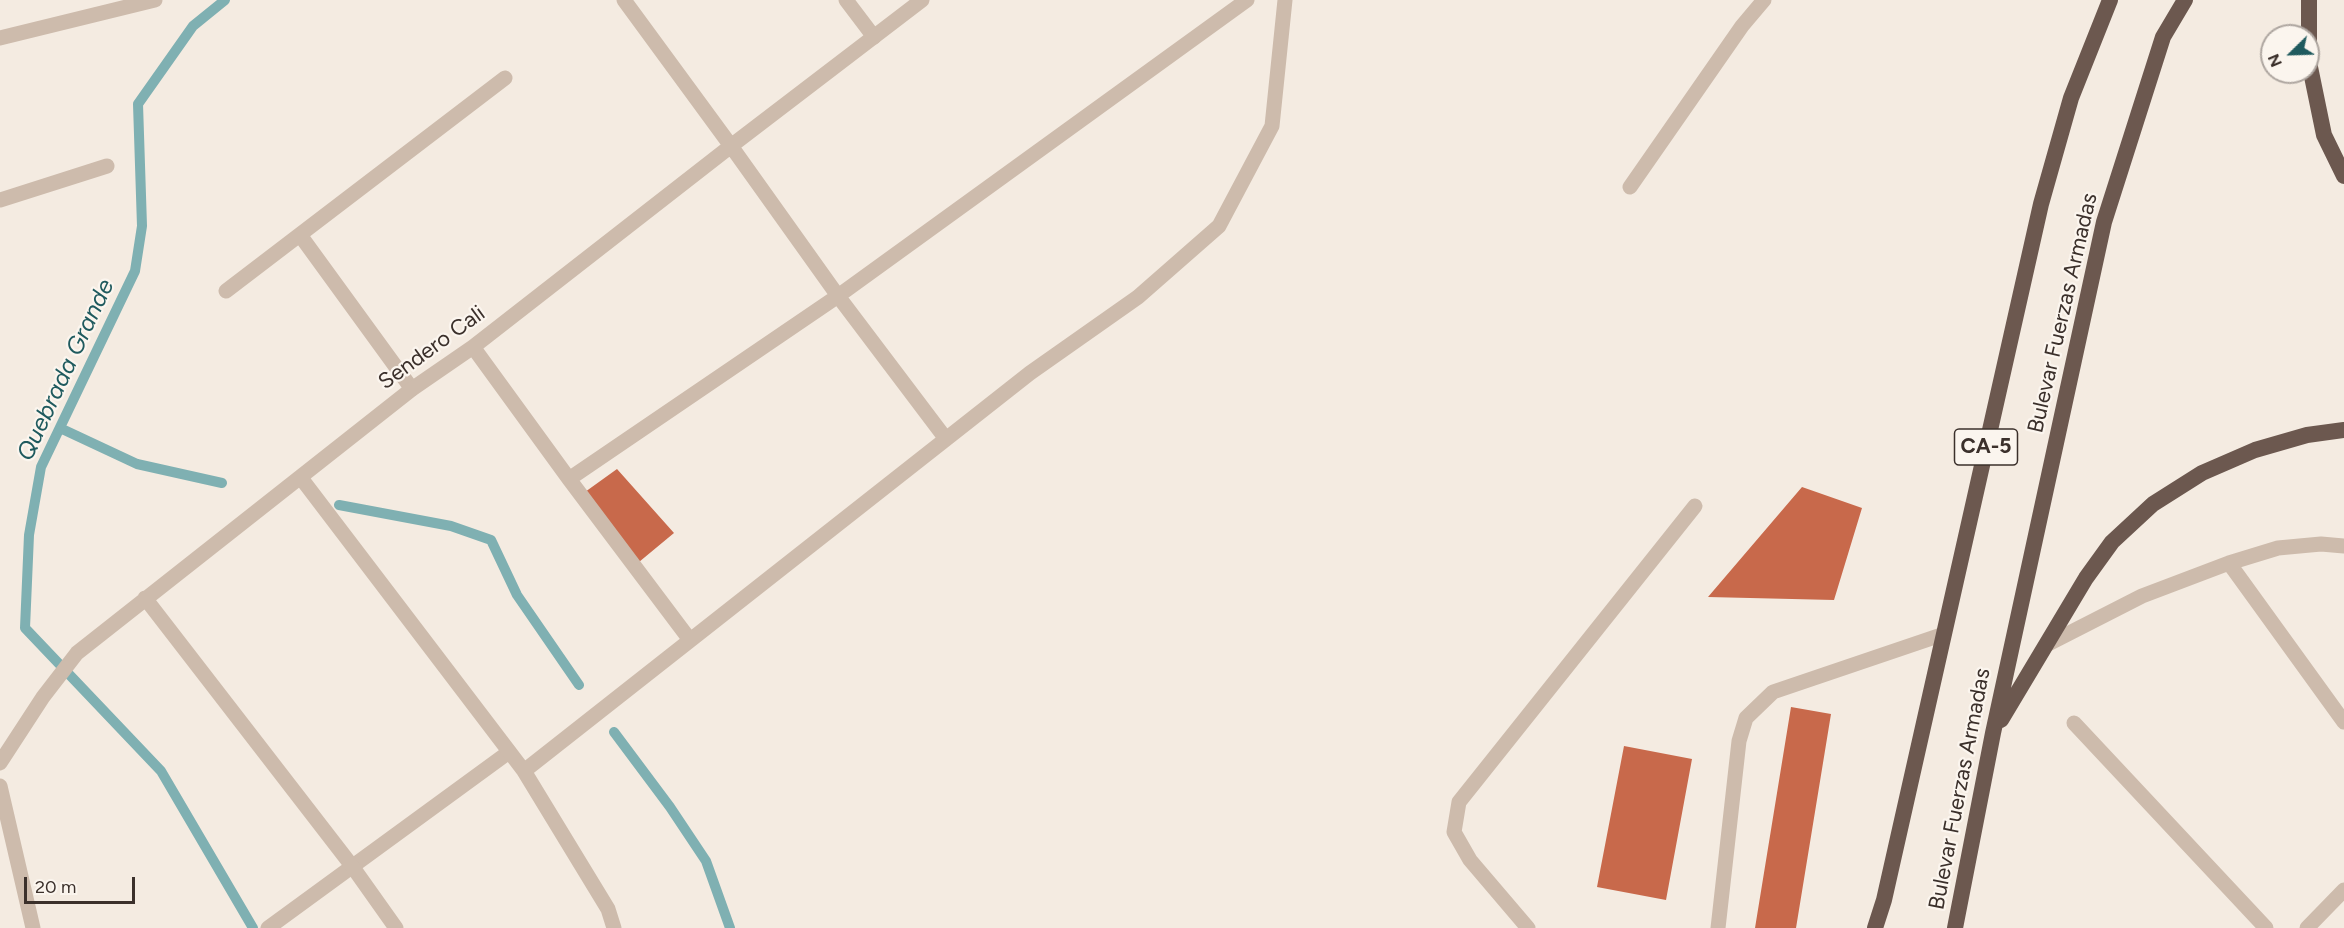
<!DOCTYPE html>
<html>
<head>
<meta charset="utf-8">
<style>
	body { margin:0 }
	#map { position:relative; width:2344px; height:928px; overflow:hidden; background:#f4ebe1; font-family:Figtree,sans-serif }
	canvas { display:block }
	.north { position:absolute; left:2260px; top:24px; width:60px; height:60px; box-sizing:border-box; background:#fbf5ee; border:2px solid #aea6a0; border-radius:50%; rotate:247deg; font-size:16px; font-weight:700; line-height:24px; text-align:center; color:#3b302b }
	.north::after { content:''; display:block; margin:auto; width:21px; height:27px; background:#1f5a5e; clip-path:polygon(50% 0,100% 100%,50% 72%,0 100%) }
	.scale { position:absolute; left:24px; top:877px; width:111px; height:27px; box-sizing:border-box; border:3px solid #3b302b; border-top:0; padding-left:8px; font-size:18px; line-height:21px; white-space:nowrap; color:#3b302b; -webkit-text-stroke:4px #fbf5ee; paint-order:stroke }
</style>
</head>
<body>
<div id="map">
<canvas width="2344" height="928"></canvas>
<div class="north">N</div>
<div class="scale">20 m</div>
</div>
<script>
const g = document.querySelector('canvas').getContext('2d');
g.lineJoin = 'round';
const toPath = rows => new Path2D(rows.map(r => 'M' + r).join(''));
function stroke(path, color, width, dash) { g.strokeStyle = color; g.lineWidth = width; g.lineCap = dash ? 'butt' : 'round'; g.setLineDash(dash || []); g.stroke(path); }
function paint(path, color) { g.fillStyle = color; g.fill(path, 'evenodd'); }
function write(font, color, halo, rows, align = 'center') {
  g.font = font + ' Figtree,sans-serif'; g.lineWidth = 4.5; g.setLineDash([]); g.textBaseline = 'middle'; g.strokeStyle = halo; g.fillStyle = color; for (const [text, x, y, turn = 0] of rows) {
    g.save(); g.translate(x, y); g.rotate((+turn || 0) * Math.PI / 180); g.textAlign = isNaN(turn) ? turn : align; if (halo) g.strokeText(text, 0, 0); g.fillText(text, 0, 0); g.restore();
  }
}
const stream = toPath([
	[225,0,193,26,138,104,142,226,135,271,41,467,29,535,25,628,161,771,253,928],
	[60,428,137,464,222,483],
	[339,505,451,526,491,540,517,595,579,685],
	[614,732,670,807,706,861,730,928]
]);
const building = toPath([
	[617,469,674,533,639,562,585,492],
	[1802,487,1862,508,1834,600,1708,597],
	[1791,707,1831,714,1796,928,1755,928],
	[1624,746,1692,759,1666,900,1597,887]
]);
const service = toPath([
	[846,0,874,37],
	[0,38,155,0],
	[1630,187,1742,26,1764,0],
	[0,200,107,166],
	[300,235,412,389],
	[226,291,505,78],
	[268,928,509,752],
	[1528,928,1470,860,1454,832,1459,802,1695,506],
	[1718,928,1739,741,1746,718,1773,692,1944,634]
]);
const minor = toPath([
	[624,0,731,146,838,296,946,439],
	[473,347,569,479,690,640],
	[301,478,524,771,608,909,614,928],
	[569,479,838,296,1247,0],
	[2229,563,2344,722],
	[145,598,352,866,396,928],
	[2046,645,2142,596,2229,563,2278,548,2321,544,2344,546],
	[2074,723,2266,928],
	[0,763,43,697,77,653,412,389,473,347,731,146,922,0],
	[524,771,1030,373,1138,297,1219,226,1272,126,1285,0],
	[0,786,33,928],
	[2307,928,2344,890]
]);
const trunk = toPath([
	[2309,0,2309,62,2324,135,2344,176],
	[2001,720,2086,578,2112,542,2153,504,2202,473,2255,450,2307,435,2344,430],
	[1875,928,1884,900,2041,204,2071,98,2110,0],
	[1955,928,1993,733,2104,222,2163,37,2185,0]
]);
const shields = [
	[1986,447,63]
];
const shieldNames = [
	["CA-5",1986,447]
];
const streetNames = [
	["Bulevar Fuerzas Armadas",2063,313,-77],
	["Sendero Cali",432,348,-36],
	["Bulevar Fuerzas Armadas",1960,789,-79]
];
const waterNames = [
	["Quebrada Grande",66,370,-65]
];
stroke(stream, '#7fb0b2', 10);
paint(building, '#c8694b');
stroke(service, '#cdbbac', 15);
stroke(minor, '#cdbbac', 15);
stroke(trunk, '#6c584f', 16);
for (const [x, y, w] of shields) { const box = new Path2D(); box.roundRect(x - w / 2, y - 18, w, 36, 4.5); g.fillStyle = '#fbf5ee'; g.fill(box); stroke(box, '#3b302b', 1.5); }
write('bold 21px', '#3b302b', null, shieldNames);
write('22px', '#3b302b', '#fbf5ee', streetNames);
write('italic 24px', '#1f5a5e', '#fbf5ee', waterNames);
</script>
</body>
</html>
